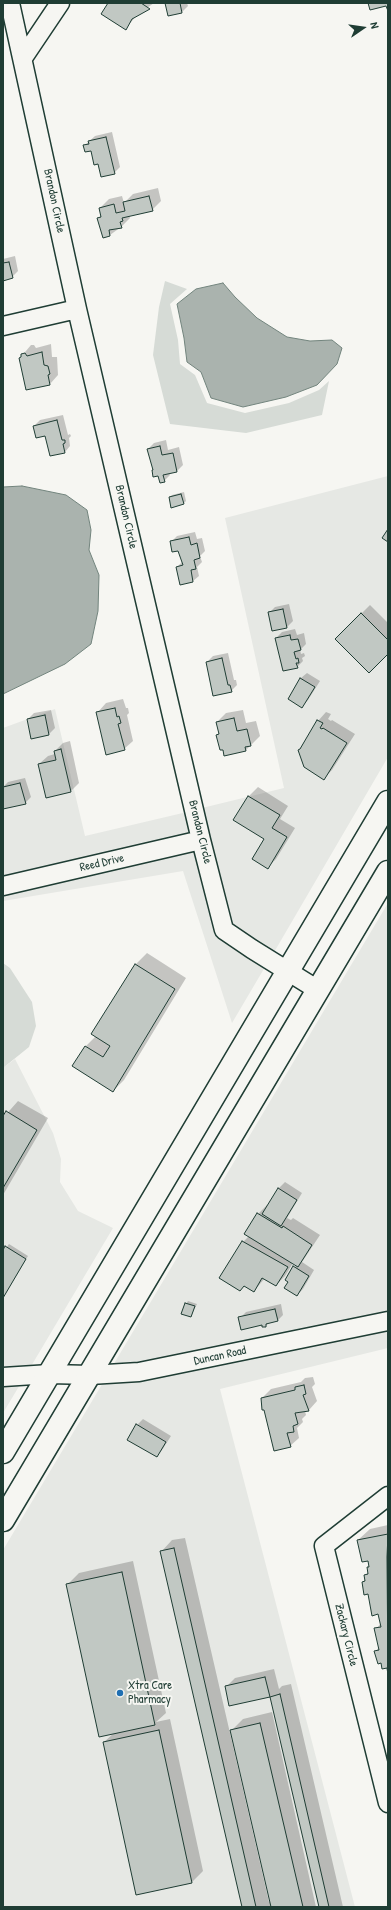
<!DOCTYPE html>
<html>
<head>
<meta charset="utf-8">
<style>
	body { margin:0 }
	#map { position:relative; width:391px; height:1910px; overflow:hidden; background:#f6f6f2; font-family:"Patrick Hand",sans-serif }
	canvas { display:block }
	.frame { position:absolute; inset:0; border:4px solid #1f3d34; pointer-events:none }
	.north { position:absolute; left:343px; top:8px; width:40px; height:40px; -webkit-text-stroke:3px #f6f6f2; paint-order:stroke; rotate:77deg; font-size:11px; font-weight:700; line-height:16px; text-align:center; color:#1f3d34 }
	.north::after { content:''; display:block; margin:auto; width:14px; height:18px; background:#1f3d34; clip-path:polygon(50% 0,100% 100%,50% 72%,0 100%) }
</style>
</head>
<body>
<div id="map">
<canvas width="391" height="1910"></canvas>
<div class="frame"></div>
<div class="north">N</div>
</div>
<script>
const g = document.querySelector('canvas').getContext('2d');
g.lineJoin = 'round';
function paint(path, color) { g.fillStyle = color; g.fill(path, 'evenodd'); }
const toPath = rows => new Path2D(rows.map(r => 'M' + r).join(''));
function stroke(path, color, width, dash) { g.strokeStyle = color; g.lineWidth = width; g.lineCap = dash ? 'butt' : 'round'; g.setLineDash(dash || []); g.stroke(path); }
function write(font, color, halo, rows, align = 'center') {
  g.font = font + ' "Patrick Hand",sans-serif'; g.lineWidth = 4; g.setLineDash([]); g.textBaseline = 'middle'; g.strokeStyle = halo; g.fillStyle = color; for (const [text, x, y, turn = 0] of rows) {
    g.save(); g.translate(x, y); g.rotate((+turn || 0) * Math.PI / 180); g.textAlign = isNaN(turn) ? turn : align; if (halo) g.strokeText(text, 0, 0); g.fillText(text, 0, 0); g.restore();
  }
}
const built = toPath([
	[388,476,388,757,273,954,231,925,202,808,284,788,225,518],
	[55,709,85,836,187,812,192,835,3,879,3,728],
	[195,848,216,931,265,967,232,1023,183,871,3,901,3,893],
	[388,903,388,1314,160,1361,112,1367],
	[15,1059,53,1133,61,1159,60,1182,78,1211,113,1228,30,1368,3,1370,3,1068],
	[388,1328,388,1348,220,1389,355,1907,3,1907,3,1550,104,1381],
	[21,1383,3,1413,3,1384]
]);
const green = toPath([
	[165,281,187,289,170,304,178,340,180,364,195,375,207,403,245,413,289,403,319,390,329,381,322,415,246,433,170,424,153,355,159,307],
	[3,963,10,968,32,1002,36,1026,29,1047,3,1068]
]);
const water = toPath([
	[223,283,235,297,257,318,287,337,310,341,332,340,342,348,337,364,317,385,286,397,243,407,211,398,201,372,187,362,184,338,177,304,196,289,223,283],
	[22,486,66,495,87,510,91,530,89,550,99,575,98,611,91,644,65,664,3,694,3,487,22,486]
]);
const shadow = toPath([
	[108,3,154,3,137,15,126,28],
	[166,3,187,3,188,6,182,12],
	[112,132,120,167,114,173,91,150,84,146,95,136],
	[158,188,161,201,152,210,129,215,130,218,121,227,110,235,104,237,99,218,102,215,100,208,109,199,122,196,124,203,133,194],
	[15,256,18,271,12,277,3,280,3,259],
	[51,344,52,357,57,357,58,375,50,384,20,358,31,345,34,345,36,348],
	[63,415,68,435,70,434,71,436,69,438,70,446,65,452,34,426,40,420],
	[166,440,168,450,179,447,183,465,177,471,169,473,170,475,164,481,153,463,148,449,154,443],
	[184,492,186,501,184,503,170,497,172,495],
	[195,532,197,539,202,538,205,551,200,556,202,562,197,567,199,576,193,581,177,567,183,561,179,550,171,542,177,536],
	[289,604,293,621,287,627,273,630,269,613,275,607],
	[370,605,388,623,388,652,336,639],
	[295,629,297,635,304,633,306,644,300,650,301,654,304,653,305,656,302,658,303,661,297,667,276,638,282,632],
	[228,653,234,680,236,680,237,685,231,691,207,662,213,656],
	[307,673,320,681,308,700,302,706,289,698,301,678],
	[123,699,126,708,128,708,129,713,127,715,133,741,124,749,98,712,106,703],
	[51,710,55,728,49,734,28,719,34,713],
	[243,710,246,723,256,721,260,736,246,750,225,755,217,735,220,733,217,722,226,713],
	[326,712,331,714,328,719,331,721,332,720,355,734,332,770,324,778,299,750,318,721],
	[70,741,79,783,71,791,39,764,48,756,55,754,55,751,63,743],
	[25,778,31,797,25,803,3,808,3,787,8,782],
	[258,787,288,806,280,819,295,828,276,859,268,867,266,839,235,820,249,796],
	[147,953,186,978,124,1080,113,1091,86,1046,96,1036,136,964],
	[18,1101,48,1118,3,1195,3,1118],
	[285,1182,302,1193,287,1218,291,1220,293,1218,320,1235,302,1262,314,1270,303,1289,297,1295,289,1282,296,1265,293,1263,285,1276,276,1285,265,1278,254,1291,245,1285,240,1290,243,1242,249,1236,246,1233,258,1214,267,1205,268,1206,279,1188],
	[9,1244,28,1256,3,1298,3,1252],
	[188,1301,197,1304,191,1316,186,1304],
	[281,1304,283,1315,277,1321,269,1322,266,1326,240,1318,246,1312],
	[313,1377,315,1384,312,1387,317,1401,309,1410,305,1411,306,1415,302,1419,303,1422,297,1428,299,1438,290,1446,262,1398,271,1389,301,1382,305,1378],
	[143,1419,171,1436,162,1450,157,1456,137,1425],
	[388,1525,388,1670,376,1651,379,1647,376,1629,381,1623,379,1613,363,1582,366,1579,365,1575,369,1572,368,1567,370,1566,369,1559,358,1540,370,1529],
	[185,1538,269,1902,271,1901,232,1730,243,1719,272,1712,316,1907,244,1907,161,1552,172,1540],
	[133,1561,166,1713,156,1722,170,1719,203,1871,192,1882,104,1742,114,1733,68,1584,79,1573],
	[274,1669,279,1689,282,1686,291,1684,343,1907,320,1907,271,1696,230,1705,226,1687,235,1678]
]);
const building = toPath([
	[108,3,141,3,150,9,132,19,126,30,101,14,108,3],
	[165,3,180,3,182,13,168,16,165,3],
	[368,3,388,3,388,11,386,6,370,10,368,3],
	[106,137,115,174,101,177,98,164,94,165,91,151,85,152,83,145,89,144,88,141,106,137],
	[149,196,153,211,122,218,123,221,120,222,122,228,109,230,110,236,103,238,97,218,101,217,99,208,114,204,116,213,125,211,123,202,149,196],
	[9,262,13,278,3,281,3,263,9,262],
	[42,352,44,365,48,366,50,374,48,375,50,385,26,390,19,358,21,357,21,354,25,353,27,356,42,352],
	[57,420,62,440,65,440,65,443,63,444,65,453,50,456,45,436,36,438,33,426,57,420],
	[160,446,162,455,173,453,177,472,163,475,165,482,160,483,158,476,153,477,152,470,153,470,147,449,160,446],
	[181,494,184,504,171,508,169,497,181,494],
	[388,529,388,542,382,538,388,529],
	[189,537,191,545,197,543,200,558,194,560,196,569,191,570,193,582,180,585,176,567,183,565,178,551,172,552,170,541,189,537],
	[283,609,287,628,272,631,268,612,283,609],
	[361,613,388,640,388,654,369,673,335,639,361,613],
	[290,635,291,640,298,639,301,650,294,652,296,659,298,658,299,663,296,663,298,668,283,671,275,638,290,635],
	[222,658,228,685,230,685,232,692,213,696,206,662,222,658],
	[300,678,315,687,302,708,288,699,300,678],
	[115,708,117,717,119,716,121,723,118,724,125,750,106,755,96,712,115,708],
	[45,715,49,735,31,739,27,719,45,715],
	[234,718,237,731,247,729,251,746,245,747,246,751,224,756,223,750,220,750,216,735,219,734,216,722,234,718],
	[317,720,323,723,320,728,322,729,323,728,347,743,324,780,304,767,298,750,300,749,317,720],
	[61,749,71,792,46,798,38,764,56,760,54,751,61,749],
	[20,783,26,804,3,809,3,787,20,783],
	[248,796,280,815,272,828,287,837,268,869,252,859,264,839,233,820,248,796],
	[135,964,175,989,113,1092,72,1066,85,1046,103,1057,110,1046,91,1034,135,964],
	[6,1111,37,1130,3,1188,3,1116,6,1111],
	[278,1188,297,1200,281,1226,262,1214,278,1188],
	[257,1213,282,1228,283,1226,312,1245,298,1267,244,1234,257,1213],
	[242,1241,288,1267,276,1286,262,1278,254,1292,244,1286,240,1291,219,1278,242,1241],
	[5,1246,26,1259,3,1298,3,1250,5,1246],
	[293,1266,309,1276,297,1296,284,1288,288,1282,285,1280,293,1266],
	[185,1303,195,1306,191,1317,181,1314,185,1303],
	[275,1309,278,1321,266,1324,266,1327,262,1327,262,1325,241,1330,238,1317,275,1309],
	[304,1385,306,1394,303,1395,309,1411,295,1413,298,1424,293,1426,294,1432,287,1433,291,1447,274,1451,264,1410,262,1410,261,1398,295,1390,295,1387,304,1385],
	[136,1424,166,1442,157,1457,127,1440,136,1424],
	[388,1534,387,1557,388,1675,387,1668,382,1669,381,1663,378,1664,374,1651,379,1650,374,1628,381,1627,378,1614,372,1616,368,1594,364,1595,362,1582,365,1581,364,1575,368,1574,367,1567,369,1567,368,1561,362,1562,357,1540,388,1534],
	[174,1548,256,1907,242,1907,160,1551,174,1548],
	[122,1572,155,1725,99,1737,66,1584,122,1572],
	[265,1677,270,1697,229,1706,225,1686,265,1677],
	[280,1694,329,1907,319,1907,270,1697,280,1694],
	[260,1723,303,1907,271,1907,230,1730,260,1723],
	[159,1730,192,1883,136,1895,103,1742,159,1730]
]);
const minor = toPath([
	[10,3,77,309,201,840,224,930,252,949,318,990],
	[23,58,60,3],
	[3,326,77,309],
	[3,886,201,840],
	[3,1377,50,1374,90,1375,139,1372,388,1321],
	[388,1496,324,1546,388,1803]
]);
const major = toPath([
	[3,1452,388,802],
	[3,1520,388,872]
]);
const markers = [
	[120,1693,4,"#1f6fb2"]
];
const streetNames = [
	["Brandon Circle",54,201,78],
	["Brandon Circle",126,517,77],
	["Brandon Circle",200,832,76],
	["Reed Drive",102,863,-13],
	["Duncan Road",220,1356,-12],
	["Zackary Circle",346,1635,76]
];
const poiNames = [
	["Xtra Care",128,1686],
	["Pharmacy",128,1700]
];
paint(built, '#e6e8e4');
paint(green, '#d6dbd6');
paint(water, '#aab3ae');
stroke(water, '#72847d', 1);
paint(shadow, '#0003');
paint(building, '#c1c8c3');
stroke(building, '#1f3d34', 1);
stroke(minor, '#1f3d34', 21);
stroke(major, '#1f3d34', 25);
stroke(minor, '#f6f6f2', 18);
stroke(major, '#f6f6f2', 22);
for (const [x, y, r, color] of markers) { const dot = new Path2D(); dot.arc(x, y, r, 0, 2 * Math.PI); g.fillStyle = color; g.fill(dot); stroke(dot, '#f6f6f2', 1.5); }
write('12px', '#1f3d34', '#f6f6f2', streetNames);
write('12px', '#1f3d34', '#f6f6f2', poiNames, 'left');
</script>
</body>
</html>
